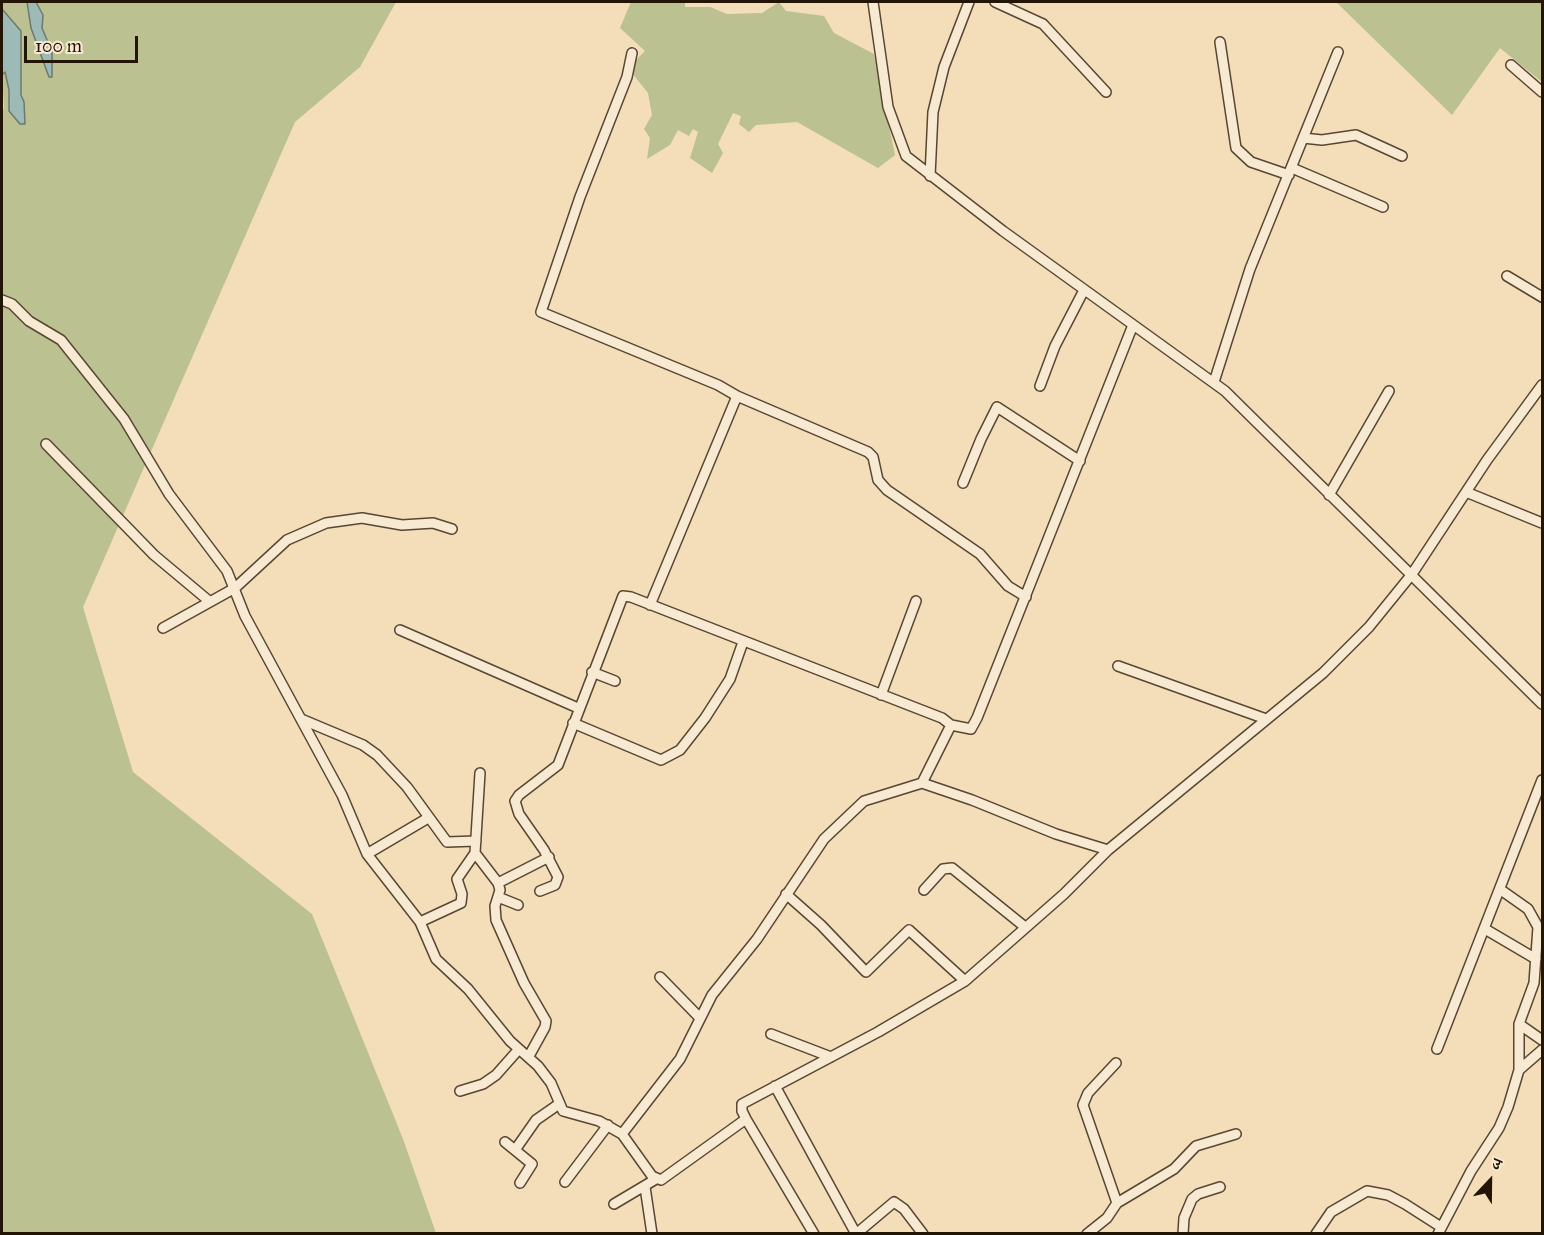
<!DOCTYPE html>
<html>
<head>
<meta charset="utf-8">
<style>
	body { margin:0 }
	#map { position:relative; width:1544px; height:1235px; overflow:hidden; background:#f4ddb9; font-family:"IM FELL Great Primer","Noto Serif Devanagari",serif }
	canvas { display:block }
	.frame { position:absolute; inset:0; border:3px solid #231505; pointer-events:none }
	.north { position:absolute; left:1460px; top:1151px; width:60px; height:60px; -webkit-text-stroke:4px #f8e9d2; paint-order:stroke; rotate:22deg; font-size:16px; font-weight:700; line-height:24px; text-align:center; color:#231505 }
	.north::after { content:''; display:block; margin:auto; width:21px; height:27px; background:#231505; clip-path:polygon(50% 0,100% 100%,50% 72%,0 100%) }
	.scale { position:absolute; left:24px; top:36px; width:114px; height:27px; box-sizing:border-box; border:3px solid #231505; border-top:0; padding-left:8px; font-size:18px; line-height:21px; white-space:nowrap; color:#231505; -webkit-text-stroke:4px #f8e9d2; paint-order:stroke }
</style>
</head>
<body>
<div id="map">
<canvas width="1544" height="1235"></canvas>
<div class="frame"></div>
<div class="north">उ</div>
<div class="scale">100 m</div>
</div>
<script>
const g = document.querySelector('canvas').getContext('2d');
g.lineJoin = 'round';
function paint(path, color) { g.fillStyle = color; g.fill(path, 'evenodd'); }
const toPath = rows => new Path2D(rows.map(r => 'M' + r).join(''));
function stroke(path, color, width, dash) { g.strokeStyle = color; g.lineWidth = width; g.lineCap = dash ? 'butt' : 'round'; g.setLineDash(dash || []); g.stroke(path); }
const green = toPath([
	[2,2,27,2,31,28,49,77,52,76,52,52,42,28,43,15,36,2,396,2,360,67,295,122,83,607,133,772,312,914,403,1139,436,1233,2,1233,2,115,4,107,2,75,5,71,9,90,9,111,20,124,24,102,21,95,21,31,2,9],
	[631,2,685,2,685,7,710,7,727,14,762,13,779,2,786,11,824,16,834,33,874,54,895,155,878,168,797,122,756,125,749,132,739,124,741,116,733,113,718,144,723,153,712,173,690,158,698,132,693,129,689,136,678,130,670,145,647,159,650,138,644,129,652,115,648,93,628,68,645,51,620,28],
	[1336,2,1542,2,1542,82,1500,48,1452,115]
]);
const water = toPath([
	[27,2,36,2,43,15,42,28,52,52,52,77,49,77,31,28,27,2],
	[2,9,21,31,21,95,24,102,25,124,20,124,9,111,9,90,5,72,2,75,2,9]
]);
const minor = toPath([
	[873,2,888,107,906,156,1003,231,1225,391,1542,704],
	[995,2,1043,24,1106,92],
	[1220,42,1236,148,1251,162,1289,175],
	[632,53,627,77,580,197,541,312,718,385,737,396,650,605],
	[1511,65,1542,92],
	[1303,138,1322,140,1356,135,1402,156],
	[1292,168,1383,207],
	[930,176,933,112,944,67,969,2],
	[1507,276,1542,297],
	[2,300,12,304,29,321,61,340,124,419,169,494,227,571,245,616,342,795,367,854,420,922,436,959,468,989,510,1041,538,1066,551,1083,563,1111,599,1121,622,1134,652,1176,661,1180,746,1119],
	[1214,382,1250,269,1338,52],
	[1040,386,1055,346,1084,290],
	[737,396,868,452,873,457,878,480,887,490,980,554,1008,586,1026,597],
	[46,444,154,555,209,601],
	[963,483,981,439,997,407,1080,461],
	[1466,492,1542,523],
	[1329,495,1389,391],
	[163,628,235,588,287,540,326,523,362,518,402,525,433,523,452,529],
	[400,630,578,708],
	[1118,666,1266,719],
	[592,672,615,681],
	[881,695,916,601],
	[301,719,363,745,377,755,407,787,447,842,476,841],
	[573,723,661,760,680,750,705,718,730,679,743,642],
	[951,725,971,729,977,718,1133,325],
	[480,773,475,853,498,883,500,890,495,906,496,920,524,983,546,1021,545,1027,529,1056],
	[922,783,972,800,1056,834,1108,850],
	[367,854,428,818],
	[498,883,549,857],
	[924,890,943,869,952,868,1025,927],
	[540,891,555,885,558,877,544,850,519,814,515,801,519,795,558,765,623,596,631,597,942,718,951,725,922,783,864,801,824,839,757,939,712,995,680,1059,622,1134],
	[786,894,821,925,866,972,909,930,965,981],
	[498,897,518,905],
	[420,922,461,903,462,894,457,879,475,853],
	[1485,929,1536,959],
	[660,977,699,1017],
	[1519,1024,1542,1040],
	[771,1034,831,1057],
	[1437,1049,1542,780],
	[1116,1063,1088,1093,1083,1105,1117,1203],
	[1519,1070,1542,1050],
	[775,1086,856,1234],
	[460,1091,483,1084,496,1075,519,1049],
	[505,1142,532,1164,520,1183],
	[515,1150,536,1120,559,1104],
	[565,1182,608,1125],
	[645,1187,652,1234],
	[614,1204,656,1179],
	[814,1234,746,1119,742,1111,742,1104,878,1032,965,981,1064,894,1108,850,1323,673,1369,627,1412,574,1487,460,1542,385],
	[856,1234,894,1202,904,1209,923,1234],
	[1087,1234,1107,1218,1117,1203,1174,1169,1196,1146,1236,1134],
	[1183,1234,1184,1218,1192,1199,1198,1194,1220,1187],
	[1316,1234,1331,1212,1367,1191,1388,1195,1405,1204,1441,1227],
	[1438,1234,1471,1171,1499,1128,1508,1107,1519,1070,1519,1024,1534,983,1538,927,1528,909,1501,890]
]);
paint(green, '#bbc190');
paint(water, '#9ebab6');
stroke(water, '#6d786f', 1.5);
stroke(minor, '#574732', 12);
stroke(minor, '#f8e9d2', 9);
</script>
</body>
</html>
